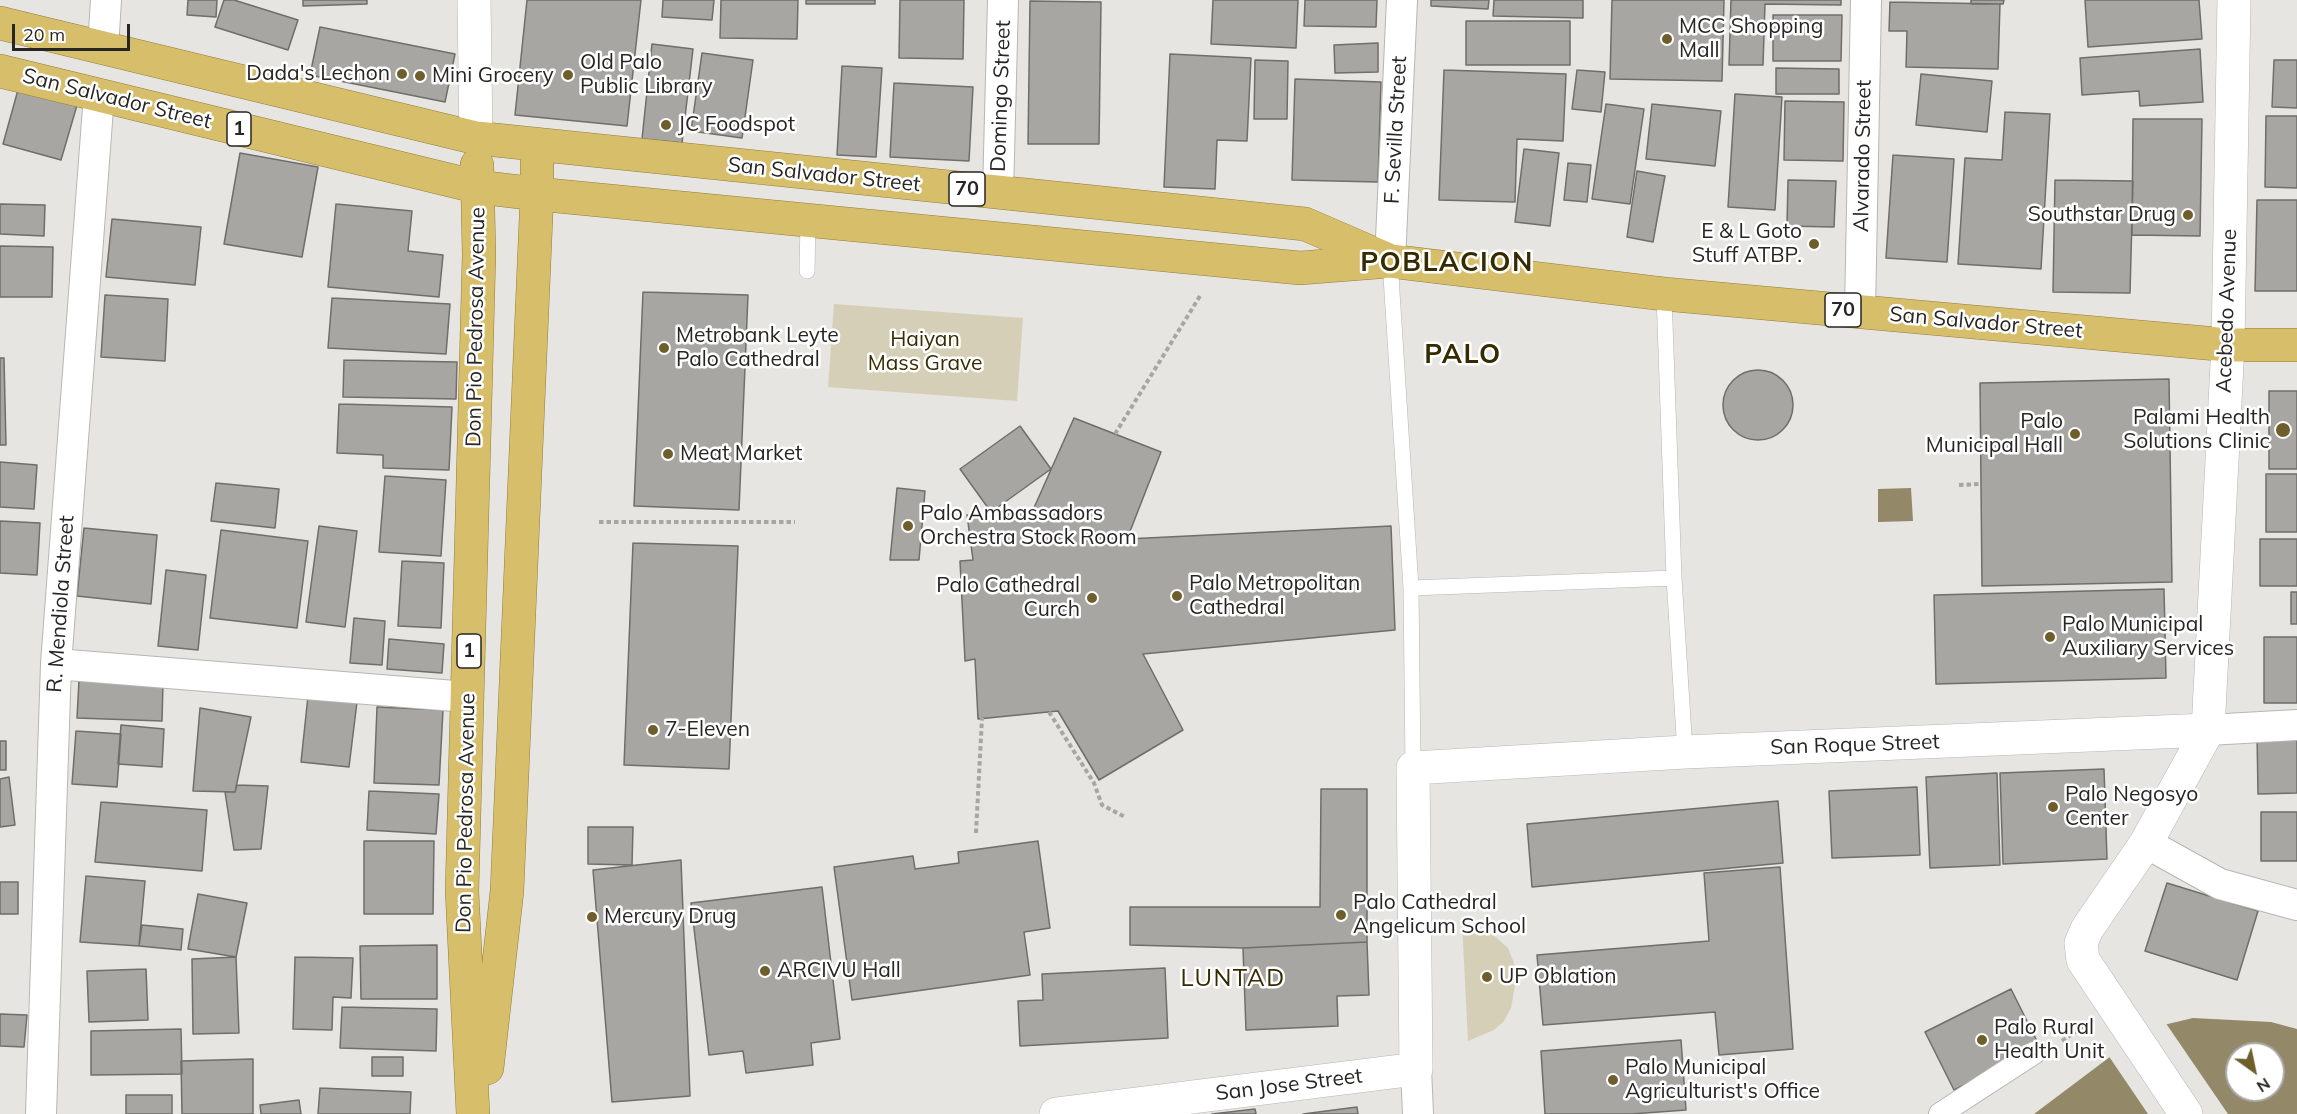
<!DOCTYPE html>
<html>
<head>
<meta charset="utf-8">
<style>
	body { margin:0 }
	#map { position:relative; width:2297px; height:1114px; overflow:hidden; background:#e6e5e1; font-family:Mulish,sans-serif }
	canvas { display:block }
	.north { position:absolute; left:2225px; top:1042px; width:60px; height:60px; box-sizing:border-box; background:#fff; border:2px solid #a9a8a8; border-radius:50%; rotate:147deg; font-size:16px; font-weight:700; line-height:24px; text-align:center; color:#272625 }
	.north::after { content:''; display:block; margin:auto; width:21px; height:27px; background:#6d5e2b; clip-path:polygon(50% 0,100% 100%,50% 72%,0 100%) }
	.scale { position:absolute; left:12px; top:24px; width:118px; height:27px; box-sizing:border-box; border:3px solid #272625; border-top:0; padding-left:8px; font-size:18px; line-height:21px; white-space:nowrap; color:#272625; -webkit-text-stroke:4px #fff; paint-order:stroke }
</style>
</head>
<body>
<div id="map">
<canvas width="2297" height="1114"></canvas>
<div class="north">N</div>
<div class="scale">20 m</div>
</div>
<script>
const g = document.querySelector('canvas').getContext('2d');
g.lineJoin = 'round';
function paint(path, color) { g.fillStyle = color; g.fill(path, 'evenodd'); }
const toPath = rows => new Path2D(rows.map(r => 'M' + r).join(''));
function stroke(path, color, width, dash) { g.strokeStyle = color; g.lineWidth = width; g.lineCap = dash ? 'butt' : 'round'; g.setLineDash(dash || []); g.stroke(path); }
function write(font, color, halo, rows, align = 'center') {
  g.font = font + ' Mulish,sans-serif'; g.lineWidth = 5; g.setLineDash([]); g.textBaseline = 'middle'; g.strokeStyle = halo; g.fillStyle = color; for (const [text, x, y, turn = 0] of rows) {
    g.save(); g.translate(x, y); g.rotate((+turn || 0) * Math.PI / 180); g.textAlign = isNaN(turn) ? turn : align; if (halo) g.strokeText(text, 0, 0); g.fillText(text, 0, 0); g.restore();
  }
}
const green = toPath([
	[834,304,1023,318,1017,401,828,387],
	[1462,923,1490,932,1508,948,1514,963,1516,980,1511,1008,1504,1021,1494,1030,1468,1041]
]);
const water = toPath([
	[1911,488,1913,521,1878,522,1878,489],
	[2193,1018,2271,1022,2297,1029,2297,1114,2034,1114,2147,1029],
	[2237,1054,2273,1054,2273,1090,2237,1090]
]);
const pier = toPath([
	[2165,1022,2228,1114,2148,1114,2108,1055,2146,1027]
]);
const building = toPath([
	[188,0,217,0,216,17,187,15,188,0],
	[224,0,234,0,298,20,288,50,215,27,224,0],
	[303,0,367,0,367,4,303,6,303,0],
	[527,0,641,0,627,126,515,115,527,0],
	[663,0,714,0,712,20,662,17,663,0],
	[721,0,798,0,797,39,720,38,721,0],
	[806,0,875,0,875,4,806,4,806,0],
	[900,0,964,0,963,59,899,58,900,0],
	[1213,0,1298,0,1296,48,1211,44,1213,0],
	[1305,0,1377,0,1376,27,1304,26,1305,0],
	[1431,0,1489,0,1488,9,1431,6,1431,0],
	[1494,0,1583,0,1583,18,1493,16,1494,0],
	[1612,0,1724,0,1722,81,1610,79,1612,0],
	[1731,0,1841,0,1841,5,1765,4,1763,65,1729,65,1731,0],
	[1971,0,2004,0,2003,4,1971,4,1971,0],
	[2085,0,2199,0,2202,39,2088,47,2085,0],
	[1030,1,1101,2,1099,144,1028,144,1030,1],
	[1890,2,2000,4,1998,69,1906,67,1907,31,1889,31,1890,2],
	[1773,15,1842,15,1841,61,1773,61,1773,15],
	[1466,21,1570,21,1570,65,1466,65,1466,21],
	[320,27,455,54,445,102,310,75,320,27],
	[1378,43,1378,72,1335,73,1334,45,1378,43],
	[652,44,693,49,682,143,642,139,652,44],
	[2200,49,2203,102,2140,106,2139,91,2082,95,2080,58,2200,49],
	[702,53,753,60,742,138,691,131,702,53],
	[1170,54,1251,58,1247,141,1217,140,1215,189,1164,187,1170,54],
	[1255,60,1288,61,1287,119,1254,119,1255,60],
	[2274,60,2297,60,2297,108,2272,107,2274,60],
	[842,66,882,68,876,157,837,155,842,66],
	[1776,68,1839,69,1839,94,1776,94,1776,68],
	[1444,70,1566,74,1563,141,1517,139,1515,202,1439,200,1444,70],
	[1577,70,1605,72,1601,112,1572,109,1577,70],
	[1921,74,1992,81,1987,132,1916,125,1921,74],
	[21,79,80,95,61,160,3,144,21,79],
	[1295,79,1381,82,1378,182,1292,180,1295,79],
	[894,83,973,87,969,161,890,157,894,83],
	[1735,94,1782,97,1775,210,1728,207,1735,94],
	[1785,101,1844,102,1843,161,1784,160,1785,101],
	[1606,104,1644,109,1630,204,1592,199,1606,104],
	[1652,104,1721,111,1715,166,1646,159,1652,104],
	[2005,112,2050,114,2041,269,1958,264,1965,158,2002,160,2005,112],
	[2266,116,2297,116,2297,188,2265,187,2266,116],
	[2133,119,2202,119,2200,236,2132,235,2133,119],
	[1524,149,1559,153,1550,226,1515,222,1524,149],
	[240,153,318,167,302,257,224,244,240,153],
	[1893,155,1954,159,1947,262,1886,258,1893,155],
	[1568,163,1591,165,1587,202,1564,200,1568,163],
	[1637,171,1665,176,1653,242,1627,237,1637,171],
	[1788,180,1836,181,1834,227,1787,226,1788,180],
	[2055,180,2133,181,2130,293,2053,292,2055,180],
	[2257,200,2297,200,2297,291,2255,291,2257,200],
	[0,204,45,205,44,236,0,234,0,204],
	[336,204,412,211,408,251,443,255,439,297,328,287,336,204],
	[112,219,201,227,195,285,106,277,112,219],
	[0,246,53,247,52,297,0,297,0,246],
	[643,292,748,295,739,510,634,506,643,292],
	[105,295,168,299,165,361,101,357,105,295],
	[332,298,450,304,446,354,328,348,332,298],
	[0,358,4,358,6,445,0,445,0,358],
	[344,360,457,362,456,399,343,397,344,360],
	'1723 405a35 35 0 1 1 70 0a35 35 0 1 1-70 0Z',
	[2169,379,2172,582,1982,586,1980,383,2169,379],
	[2269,391,2297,391,2297,469,2269,469,2269,391],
	[339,404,452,407,449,470,383,468,383,455,337,453,339,404],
	[1074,418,1161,452,1127,539,1391,526,1395,630,1143,654,1183,730,1099,780,1058,711,978,719,975,659,965,661,960,561,973,560,967,515,1033,510,1074,418],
	[1020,426,1051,469,991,512,960,469,1020,426],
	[0,462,37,465,34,509,0,507,0,462],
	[2266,474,2297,474,2297,532,2266,532,2266,474],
	[385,476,446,480,441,556,379,552,385,476],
	[216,483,279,489,275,528,211,521,216,483],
	[897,488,925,491,919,560,890,560,897,488],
	[0,521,40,523,37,575,0,573,0,521],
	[319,526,357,531,345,627,306,622,319,526],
	[84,528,157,535,151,604,77,596,84,528],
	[221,530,308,541,297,628,210,618,221,530],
	[2260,539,2297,539,2297,586,2260,586,2260,539],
	[633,543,738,546,729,769,624,765,633,543],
	[402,561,444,563,441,628,398,626,402,561],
	[166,570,206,575,198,650,158,646,166,570],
	[2164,589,2166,678,1936,684,1934,595,2164,589],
	[2291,592,2297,592,2297,624,2291,624,2291,592],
	[354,618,385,621,382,665,350,663,354,618],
	[2264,637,2297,637,2297,703,2264,703,2264,637],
	[389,639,444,644,442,673,387,669,389,639],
	[79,680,163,683,162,721,77,718,79,680],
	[308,696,357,702,349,767,301,762,308,696],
	[377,707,443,710,439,785,374,783,377,707],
	[200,708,251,717,235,792,193,791,200,708],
	[121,725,164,729,162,767,118,764,121,725],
	[76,731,121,734,117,787,72,784,76,731],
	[2257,733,2297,733,2297,793,2258,794,2257,733],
	[0,741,6,741,6,770,0,770,0,741],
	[2104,769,2107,859,2003,864,2000,773,2104,769],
	[1997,773,2000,865,1930,868,1926,777,1997,773],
	[9,777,15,825,0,827,0,779,9,777],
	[237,785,268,786,261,849,234,850,225,792,235,792,237,785],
	[1917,787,1920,855,1832,858,1829,791,1917,787],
	[1321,789,1367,789,1367,942,1243,948,1130,945,1130,907,1320,907,1321,789],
	[369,791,439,794,436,834,367,830,369,791],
	[1778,801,1783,863,1532,887,1527,824,1778,801],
	[101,802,207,810,202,871,95,862,101,802],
	[2261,812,2297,812,2297,861,2261,861,2261,812],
	[588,827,633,827,632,865,588,864,588,827],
	[364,841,434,841,433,914,364,914,364,841],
	[1038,841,1050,928,1024,932,1030,975,852,1000,834,867,913,856,915,869,959,863,958,852,1038,841],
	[681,860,690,1096,612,1102,593,870,681,860],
	[1780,867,1793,1049,1719,1055,1715,1012,1543,1025,1537,955,1709,941,1704,873,1780,867],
	[86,876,145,881,139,946,80,942,86,876],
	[0,882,18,882,18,914,0,914,0,882],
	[2167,883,2258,911,2237,980,2145,951,2167,883],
	[822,887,840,1039,811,1043,813,1065,746,1073,743,1051,709,1055,691,903,822,887],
	[198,894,247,903,236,957,188,949,198,894],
	[142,925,183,929,181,950,139,946,142,925],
	[1367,942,1369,995,1337,996,1338,1026,1246,1030,1243,948,1367,942],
	[437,945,437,999,361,999,360,946,437,945],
	[236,957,239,1033,193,1034,192,959,236,957],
	[295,957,353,958,351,998,333,997,332,1030,293,1029,295,957],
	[1165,968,1168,1038,1020,1046,1018,1001,1043,1000,1042,974,1165,968],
	[146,969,148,1020,89,1022,87,971,146,969],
	[2011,989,2040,1047,1954,1090,1925,1032,2011,989],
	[342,1007,437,1009,436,1051,340,1048,342,1007],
	[0,1014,27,1015,24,1047,0,1046,0,1014],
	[181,1029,182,1074,91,1075,91,1031,181,1029],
	[1681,1040,1686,1110,1631,1114,1545,1114,1541,1051,1681,1040],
	[372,1057,403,1057,403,1076,372,1076,372,1057],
	[253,1059,253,1114,182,1114,181,1061,253,1059],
	[320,1088,411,1092,410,1114,318,1114,320,1088],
	[126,1095,172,1095,172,1114,126,1114,126,1095],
	[299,1100,301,1114,261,1114,260,1105,299,1100],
	[1357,1107,1358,1114,1303,1114,1357,1107],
	[1255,1109,1256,1114,1212,1114,1255,1109]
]);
const path = toPath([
	[1115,434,1200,296],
	[1959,485,1981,484],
	[599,522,795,522],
	[1049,712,1094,783,1102,805,1125,817],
	[976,833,982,718],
	[2062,1041,2081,1028,2080,1026]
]);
const service = toPath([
	[1390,261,1411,588,1413,768],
	[807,271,808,222],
	[1664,294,1674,578,1685,752],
	[1411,588,1674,578]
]);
const pedestrian = toPath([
	[1940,1114,2034,1053]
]);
const minor = toPath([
	[103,48,106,0],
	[998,193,1003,0],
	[1390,261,1402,0],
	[1860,312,1866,0],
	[56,664,467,697],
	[2208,730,2297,725],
	[2146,843,2220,884,2297,905],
	[1416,1069,1418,1114],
	[41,1114,56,664,99,95]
]);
const tertiary = toPath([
	[1056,1114,1416,1069,1413,768,1685,752,2208,730],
	[2186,1114,2083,960,2081,943,2087,929,2146,843,2208,730,2228,345]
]);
const secondary = toPath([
	[474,0,476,138],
	[2228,345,2234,0]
]);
const trunk = toPath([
	[0,23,476,138,1305,224,1386,259],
	[0,71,478,187,537,194,1300,268,1390,261,1664,294,2228,345,2297,345],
	[487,1068,507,891,537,194,537,145],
	[473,1114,462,891,479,254,477,165]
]);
const markers = [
	[1667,39,6,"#6d5e2b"],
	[402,74,6,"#6d5e2b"],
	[568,75,6,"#6d5e2b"],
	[420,76,6,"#6d5e2b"],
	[666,125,6,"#6d5e2b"],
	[2188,215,6,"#6d5e2b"],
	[1814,244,6,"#6d5e2b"],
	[664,348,6,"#6d5e2b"],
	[2283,430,8,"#6d5e2b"],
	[2075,434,6,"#6d5e2b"],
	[668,454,6,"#6d5e2b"],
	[908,526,6,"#6d5e2b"],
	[1177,596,6,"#6d5e2b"],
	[1092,598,6,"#6d5e2b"],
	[2050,637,6,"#6d5e2b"],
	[653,730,6,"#6d5e2b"],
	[2053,807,6,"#6d5e2b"],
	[1341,915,6,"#6d5e2b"],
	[592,917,6,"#6d5e2b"],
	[765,971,6,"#6d5e2b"],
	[1487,977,6,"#6d5e2b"],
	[1982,1040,6,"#6d5e2b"],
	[1613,1080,6,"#6d5e2b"]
];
const shields = [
	[239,129,24],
	[967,189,36],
	[1843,310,36],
	[469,651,24]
];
const shieldNames = [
	["1",239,129],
	["70",967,189],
	["70",1843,310],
	["1",469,651]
];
const poiNames = [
	["MCC Shopping",1679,27],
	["Mall",1679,51],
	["Old Palo",580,63],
	["Public Library",580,87],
	["Dada's Lechon",390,74,"right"],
	["Mini Grocery",432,76],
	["JC Foodspot",678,125],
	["Southstar Drug",2176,215,"right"],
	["E & L Goto",1802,232,"right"],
	["Stuff ATBP.",1802,256,"right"],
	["Metrobank Leyte",676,336],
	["Palo Cathedral",676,360],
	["Palami Health",2270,418,"right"],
	["Solutions Clinic",2270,442,"right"],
	["Palo",2063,422,"right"],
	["Municipal Hall",2063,446,"right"],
	["Meat Market",680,454],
	["Palo Ambassadors",920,514],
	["Orchestra Stock Room",920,538],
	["Palo Metropolitan",1189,584],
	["Cathedral",1189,608],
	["Palo Cathedral",1080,586,"right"],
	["Curch",1080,610,"right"],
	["Palo Municipal",2062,625],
	["Auxiliary Services",2062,649],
	["7-Eleven",665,730],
	["Palo Negosyo",2065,795],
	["Center",2065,819],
	["Palo Cathedral",1353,903],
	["Angelicum School",1353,927],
	["Mercury Drug",604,917],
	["ARCIVU Hall",777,971],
	["UP Oblation",1499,977],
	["Palo Rural",1994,1028],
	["Health Unit",1994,1052],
	["Palo Municipal",1625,1068],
	["Agriculturist's Office",1625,1092]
];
const streetNames = [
	["Domingo Street",1001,96,-88],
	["San Salvador Street",117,99,14],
	["F. Sevilla Street",1396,130,-87],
	["Alvarado Street",1863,156,-89],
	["San Salvador Street",824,175,6],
	["Acebedo Avenue",2227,311,-88],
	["San Salvador Street",1986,323,5],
	["Don Pio Pedrosa Avenue",476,327,-89],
	["R. Mendiola Street",61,604,-86],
	["San Roque Street",1855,745,-2],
	["Don Pio Pedrosa Avenue",466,813,-89],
	["San Jose Street",1289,1085,-7]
];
const parkNames = [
	["Haiyan",925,340],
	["Mass Grave",925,364]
];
const quarterNames = [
	["LUNTAD",1233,979]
];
const districtNames = [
	["POBLACION",1447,263],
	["PALO",1463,355]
];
paint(green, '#d6cfb8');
paint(water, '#938867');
paint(pier, '#e6e5e1');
paint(building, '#a7a6a2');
stroke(building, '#6f6e6a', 1.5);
stroke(service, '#b7b6b2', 16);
stroke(pedestrian, '#b7b6b2', 24);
stroke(minor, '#b7b6b2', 32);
stroke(tertiary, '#b7b6b2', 34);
stroke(secondary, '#b7b6b2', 34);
stroke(trunk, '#937e3a', 34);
stroke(path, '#a7a6a3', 4, [4.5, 3]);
stroke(service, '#fff', 15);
stroke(pedestrian, '#fff', 22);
stroke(minor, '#fff', 30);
stroke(tertiary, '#fff', 33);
stroke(secondary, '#fff', 33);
stroke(trunk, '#d7be6b', 33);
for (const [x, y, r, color] of markers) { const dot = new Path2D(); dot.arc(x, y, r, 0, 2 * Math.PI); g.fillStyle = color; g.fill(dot); stroke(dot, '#fff', 2); }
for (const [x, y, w] of shields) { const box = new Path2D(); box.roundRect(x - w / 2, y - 17, w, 34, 4.5); g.fillStyle = '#fff'; g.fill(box); stroke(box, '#272625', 1.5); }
write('bold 20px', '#272625', null, shieldNames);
write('21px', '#272625', '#fff', poiNames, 'left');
write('21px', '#272625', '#fff', streetNames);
write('21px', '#392c00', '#fff', parkNames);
g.letterSpacing = '1.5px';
write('24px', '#352a00', '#fff', quarterNames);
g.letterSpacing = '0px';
g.letterSpacing = '1.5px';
write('bold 27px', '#352a00', '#fff', districtNames);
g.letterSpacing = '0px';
</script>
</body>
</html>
